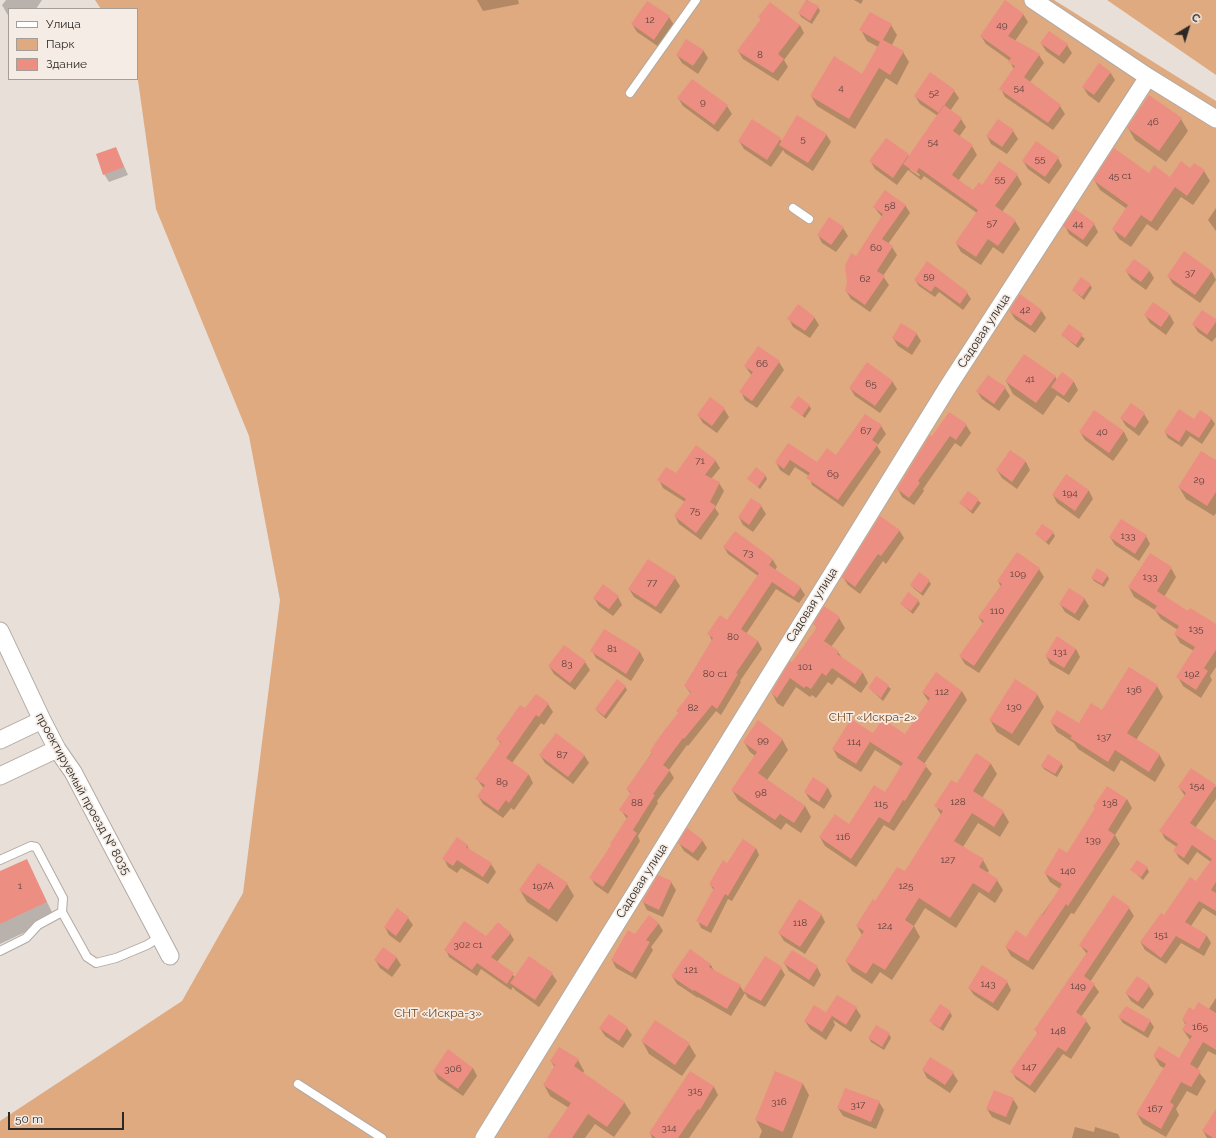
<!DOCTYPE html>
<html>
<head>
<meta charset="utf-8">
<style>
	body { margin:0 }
	#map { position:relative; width:1216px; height:1138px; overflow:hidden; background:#e8dfd8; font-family:Raleway,sans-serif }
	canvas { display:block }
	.legend { position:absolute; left:8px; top:8px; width:130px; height:72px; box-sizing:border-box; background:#f5ece5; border:1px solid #a49e98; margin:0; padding:5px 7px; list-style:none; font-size:12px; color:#2b2825 }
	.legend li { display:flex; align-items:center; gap:8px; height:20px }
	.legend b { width:20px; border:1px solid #a49e98 }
	.north { position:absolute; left:1168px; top:8px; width:40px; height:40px; -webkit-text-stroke:3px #f5ece5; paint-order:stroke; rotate:38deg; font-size:11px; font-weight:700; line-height:16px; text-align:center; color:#2b2825 }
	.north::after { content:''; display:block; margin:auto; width:14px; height:18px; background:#2b2825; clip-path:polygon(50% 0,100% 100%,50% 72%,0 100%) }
	.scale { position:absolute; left:8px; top:1112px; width:116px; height:18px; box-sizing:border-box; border:2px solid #2b2825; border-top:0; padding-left:5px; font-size:12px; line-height:14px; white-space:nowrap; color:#2b2825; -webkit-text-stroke:3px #f5ece5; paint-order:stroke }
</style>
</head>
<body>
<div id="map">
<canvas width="1216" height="1138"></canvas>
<ul class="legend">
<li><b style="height:5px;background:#fff"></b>Улица</li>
<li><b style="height:11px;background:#dfaa7f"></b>Парк</li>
<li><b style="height:11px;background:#ed8e83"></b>Здание</li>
</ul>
<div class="north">С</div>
<div class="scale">50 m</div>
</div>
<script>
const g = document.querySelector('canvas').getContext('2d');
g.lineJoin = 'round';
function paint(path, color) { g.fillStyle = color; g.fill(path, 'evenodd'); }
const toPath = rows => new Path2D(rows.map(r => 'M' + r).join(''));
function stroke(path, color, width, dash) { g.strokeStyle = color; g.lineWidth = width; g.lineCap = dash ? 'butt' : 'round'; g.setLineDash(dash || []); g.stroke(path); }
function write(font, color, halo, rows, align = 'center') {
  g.font = font + ' Raleway,sans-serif'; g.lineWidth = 3.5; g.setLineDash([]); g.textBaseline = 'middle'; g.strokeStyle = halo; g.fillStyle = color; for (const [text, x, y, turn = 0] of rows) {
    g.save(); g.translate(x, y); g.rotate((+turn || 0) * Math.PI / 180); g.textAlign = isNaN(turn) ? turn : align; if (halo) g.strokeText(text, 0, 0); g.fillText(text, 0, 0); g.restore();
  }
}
const green = toPath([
	[95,0,1054,0,1216,101,1216,1138,0,1138,0,1121,182,1001,243,893,280,600,249,436,156,209,137,73,137,9,101,9],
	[1107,0,1216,0,1216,75]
]);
const shadow = toPath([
	[6,0,42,0,36,9,9,9,9,17,2,5],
	[477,0,518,0,519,4,483,11],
	[807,0,818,7,820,11,812,24,801,17,799,13],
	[854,0,863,0,861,4],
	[1023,14,1028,22,1015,41,1039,55,1044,63,1030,82,1060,106,1065,114,1053,130,1005,97,1001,89,1014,70,1010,61,986,44,981,36],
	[669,17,674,25,659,47,637,32,632,24],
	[760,17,800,25,804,33,784,60,788,67,778,81,743,59,738,51,761,20],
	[891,25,897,35,892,45,903,52,909,62,897,85,886,78,855,129,817,106,811,96,863,75,878,47,867,41,861,30],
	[1041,43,1067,45,1072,53,1064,64,1046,51],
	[703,50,708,58,698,74,682,63,677,55],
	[1110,72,1115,80,1099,103,1088,95,1083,87],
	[692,80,727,106,732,114,718,132,683,106,678,98],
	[954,91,959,98,950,111,961,119,966,127,959,137,972,146,977,155,958,181,973,191,982,186,1017,175,1022,184,1002,212,1015,221,1020,229,1003,254,993,247,981,265,961,252,956,243,977,213,924,176,921,180,908,170,897,185,875,169,871,162,908,155,909,157,938,116,920,104,915,96],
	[910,167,920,175,919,176,910,170],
	[1181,119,1188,131,1166,162,1135,140,1128,128],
	[1013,131,1018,139,1007,154,991,144,987,136],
	[826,134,831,142,813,171,785,153,783,150,771,167,744,149,739,141,780,139,782,142],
	[116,148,128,175,109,182,104,174],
	[1058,158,1062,166,1049,184,1028,169,1023,161],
	[1194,164,1204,171,1210,181,1193,205,1181,197,1157,231,1147,224,1131,247,1119,239,1113,229,1127,209,1100,190,1094,180,1149,174,1170,178,1190,169],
	[905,205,910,213,888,244,892,247,897,255,883,276,889,285,870,312,851,299,846,291,856,258,882,217,874,207],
	[1216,208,1216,231,1208,220],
	[1094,224,1098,232,1087,247,1069,234,1065,226],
	[843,228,848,236,836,252,822,243,818,235],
	[1185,253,1212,272,1216,280,1200,303,1173,284,1168,276],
	[1149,270,1154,278,1146,290,1131,279,1126,271],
	[915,280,967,293,971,299,963,310,939,292,935,297,919,286],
	[1090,285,1092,288,1084,300,1073,290],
	[1153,304,1170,315,1174,323,1166,335,1150,323,1145,315],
	[1041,310,1046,318,1035,333,1015,319,1010,311],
	[814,317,819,325,810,338,793,327,789,319],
	[1216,320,1216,337,1212,342,1198,332,1193,324],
	[1069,325,1085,339,1078,348,1062,335],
	[916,333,921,341,912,355,898,346,893,338],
	[779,362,784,370,757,408,745,400,741,392,752,376,745,366],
	[1055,376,1057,381,1074,382,1078,390,1069,403,1057,395,1043,415,1013,394,1006,381],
	[892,381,897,389,880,413,855,396,850,388],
	[1005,388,1010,396,999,411,982,399,977,391],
	[809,405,811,409,805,418,792,407],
	[1131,405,1144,414,1149,422,1139,436,1126,426,1121,418],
	[724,409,729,417,717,433,703,423,698,415],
	[1095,412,1124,432,1128,440,1113,461,1085,440,1080,432],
	[865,415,881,426,886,434,877,446,881,452,843,507,812,485,809,476,795,467,789,476,780,470,776,462,789,444,817,464,837,456],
	[1211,418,1215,424,1202,444,1190,436,1182,447,1168,438,1165,432,1195,420],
	[966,425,971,433,961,447,955,443,923,489,924,491,914,505,902,497,898,489,932,438],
	[1011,452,1026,462,1030,470,1017,489,1002,478,997,470],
	[715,460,720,468,711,479,719,483,724,491,715,508,719,514,701,540,679,524,675,516,685,502,663,488,659,480],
	[1216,461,1216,513,1214,516,1186,499,1179,487],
	[765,475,767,479,760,489,749,479],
	[1066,475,1089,491,1093,499,1079,519,1057,503,1053,495],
	[968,492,981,503,973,514,960,503],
	[761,506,766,514,753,532,743,525,739,517],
	[899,530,904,538,886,564,883,561,860,594,848,585,843,577],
	[735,532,773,560,777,567,775,570,800,587,805,595,799,603,776,589,746,634,758,641,762,649,740,681,741,682,721,715,716,711,688,746,687,745,669,770,674,778,657,801,658,803,638,836,640,841,608,894,595,885,591,878,612,846,627,819,621,810,631,794,627,789,679,713,677,711,691,694,685,686,712,641,709,634,728,621,758,576,728,554,724,547],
	[1053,533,1055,536,1049,545,1036,534],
	[1146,536,1150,544,1139,561,1115,545,1110,537],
	[1171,568,1176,577,1164,597,1188,613,1216,626,1216,667,1210,676,1212,680,1201,698,1183,686,1178,677,1194,651,1180,643,1175,634,1178,630,1161,619,1155,610,1134,597,1129,587],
	[1039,569,1044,577,979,673,965,664,960,656,983,624,979,618,1001,587,998,581],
	[1107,575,1109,579,1104,587,1094,581,1092,578],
	[675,578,680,586,661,614,634,597,629,589],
	[929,581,931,584,923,596,911,586],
	[618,597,622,605,613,616,599,606,594,598],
	[1084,598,1089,606,1079,621,1065,612,1060,604],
	[918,600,920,604,913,614,901,604],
	[824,608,839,618,845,628,831,647,838,652,842,658,863,673,868,683,861,693,838,677,832,685,828,682,816,698,812,695,810,697,796,687,783,707,777,703,772,693,817,628,814,624],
	[605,630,640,652,644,660,631,681,596,658,592,651],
	[1076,649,1080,657,1069,675,1050,664,1046,656],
	[585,662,590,670,575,690,554,674,549,666],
	[877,677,891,689,883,701,869,688],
	[625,686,627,690,606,719,598,712,596,709],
	[1157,686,1163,697,1136,740,1159,754,1165,765,1155,782,1121,760,1114,772,1078,749,1074,743,1057,732,1051,722,1079,725],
	[962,691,967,700,924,764,932,774,894,831,884,825,856,867,825,846,820,837,850,826,885,793,902,767,875,750,861,772,838,758,833,749,874,735,905,735,929,702,923,693],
	[1037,694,1044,707,1019,746,997,732,990,720],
	[536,695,548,704,553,712,544,725,541,723,512,763,529,775,533,783,514,810,511,808,503,818,483,804,478,796,484,789,477,779,501,745,498,739,525,710],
	[782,739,788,750,767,780,805,806,811,817,801,833,786,823,781,830,738,800,732,790,755,756,750,752,744,742],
	[540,755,584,755,589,763,573,784,545,763],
	[976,755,991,764,997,774,982,798,1003,812,1009,822,1000,837,978,823,963,847,983,860,989,871,987,873,997,880,1003,890,995,903,979,892,956,928,925,908,914,926,920,937,892,980,880,972,872,984,852,971,846,961,862,935,857,926,876,902,905,873,941,815,936,806,957,785],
	[1061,763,1063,767,1057,777,1044,769,1042,766],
	[1191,769,1216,787,1216,799,1195,828,1216,843,1216,916,1203,908,1191,926,1207,936,1211,943,1204,956,1181,943,1166,964,1145,950,1141,943,1196,883,1211,862,1197,852,1188,865,1179,858,1175,851,1177,847,1165,839,1161,831,1185,796,1179,787],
	[828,788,832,796,824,809,810,800,805,792],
	[1127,799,1132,808,1115,835,1120,844,1074,914,1071,913,1033,970,1011,956,1006,947,1026,938,1060,889,1050,882,1045,873],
	[702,840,707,848,698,861,684,851,679,843],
	[467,845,470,851,491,864,496,872,488,884,461,868,457,873,448,867,444,859],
	[756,848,759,855,732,901,728,899,711,933,701,928,698,921,714,891,710,884,727,864],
	[26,860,55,918,0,944,0,872],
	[1147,868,1149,872,1143,880,1132,870],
	[671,882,676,890,663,917,647,910,643,902],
	[567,884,574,896,557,922,527,902,520,890],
	[1129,908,1134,916,1090,982,1094,985,1099,992,1081,1017,1086,1021,1091,1028,1071,1059,1063,1054,1035,1093,1016,1079,1012,1072,1038,1034,1036,1030,1087,954,1080,945],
	[821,914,825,922,805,954,784,941,779,933],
	[649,916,659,924,663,931,651,947,653,950,636,979,616,968,612,960,635,935],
	[408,918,413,925,400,943,389,935,385,927],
	[510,933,514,940,497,962,515,977,529,958,552,974,557,981,539,1007,515,990,513,987,511,990,481,969,477,976,449,957,446,950,486,938],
	[396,957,401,965,392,977,380,968,375,960],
	[765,958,781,968,785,975,765,1007,748,998,745,993,731,1016,698,997,698,998,677,984,672,976,711,965,714,971,740,986,744,992],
	[784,963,817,967,821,975,814,987,789,971],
	[1007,982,1011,990,998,1011,974,995,969,988],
	[1149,986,1154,994,1143,1009,1131,1001,1126,993],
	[838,996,856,1008,861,1016,851,1032,833,1020,835,1025,826,1040,810,1029,805,1021,830,1017,827,1012],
	[1216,998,1216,1055,1208,1051,1197,1070,1206,1081,1197,1096,1187,1091,1176,1109,1179,1115,1166,1137,1143,1124,1137,1114,1164,1068,1160,1066,1154,1056,1179,1059,1190,1040,1183,1030,1186,1026,1183,1020,1194,1012,1209,1009],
	[950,1012,952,1016,943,1031,933,1024,931,1021],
	[1119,1017,1150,1021,1154,1027,1148,1038,1123,1023],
	[600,1028,627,1028,632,1035,623,1048,605,1036],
	[889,1034,891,1038,884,1050,871,1042,869,1038],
	[642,1041,689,1044,696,1056,682,1076,649,1054],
	[578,1060,584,1071,583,1073,624,1102,631,1113,614,1137,595,1124,585,1138,549,1138,569,1108,550,1096,544,1085,555,1068,551,1061],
	[473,1068,477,1076,463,1096,438,1079,434,1071],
	[923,1070,953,1073,958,1081,950,1093,927,1078],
	[690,1072,714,1087,718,1095,689,1138,652,1138,650,1133],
	[775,1072,803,1084,809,1095,792,1138,759,1138,762,1131,756,1120],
	[1013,1099,1018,1107,1010,1125,992,1117,987,1109],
	[879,1102,884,1110,876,1129,843,1116,838,1108],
	[1216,1124,1216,1138,1207,1138,1203,1131],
	[1075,1127,1094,1132,1095,1127,1118,1134,1120,1138,1072,1138]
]);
const building = toPath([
	[806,0,819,6,810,21,798,13],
	[1005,0,1024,14,1008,36,1040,54,1024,77,1061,105,1048,123,999,89,1015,66,1008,62,1011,58,980,36],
	[647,1,670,16,654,40,631,24],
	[770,2,800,25,778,54,784,59,773,73,737,51,761,19,758,17],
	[870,12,892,24,883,40,904,51,890,75,879,68,849,119,810,96,834,56,862,74,880,42,859,30],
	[1049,31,1068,44,1059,56,1040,43],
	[686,39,704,50,693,66,676,55],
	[1099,63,1111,72,1094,95,1082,87],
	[930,72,955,90,939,113,914,96],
	[692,79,728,105,714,125,677,98],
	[1149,95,1182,118,1159,151,1127,128],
	[944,105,962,118,953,131,973,145,952,175,973,190,979,182,982,185,999,161,1018,174,995,206,1016,220,998,246,988,239,976,257,955,243,978,210,919,168,916,173,903,164],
	[797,115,827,134,808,163,779,145],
	[752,119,781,138,767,160,738,141],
	[998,119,1014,130,1002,147,986,136],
	[886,138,909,154,893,178,869,161],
	[1036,141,1059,157,1045,177,1022,161],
	[116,147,124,167,103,175,96,154],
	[1114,148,1149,173,1154,165,1170,177,1181,161,1190,168,1194,163,1205,170,1187,196,1175,187,1151,222,1141,215,1125,238,1112,229,1128,205,1093,180],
	[885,190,906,205,882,239,893,246,877,271,885,276,865,305,845,291,847,282,845,266,851,253,856,256,883,214,873,207],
	[1075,209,1095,223,1083,240,1063,226],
	[829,217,844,227,831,245,817,235],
	[1184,251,1212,271,1195,295,1167,276],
	[1134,259,1150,270,1141,282,1125,271],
	[927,261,968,292,960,304,935,286,931,292,914,280],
	[1081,277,1091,284,1082,297,1072,290],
	[1020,294,1042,310,1031,326,1009,311],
	[1153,302,1170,314,1161,327,1144,315],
	[798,304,815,317,805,331,787,319],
	[1202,310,1216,319,1216,322,1207,335,1192,324],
	[901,323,917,333,908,348,892,338],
	[1069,324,1083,334,1076,345,1061,335],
	[758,346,780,361,752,401,739,392,753,372,744,366],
	[1024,354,1056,376,1036,403,1005,381],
	[867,362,893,381,875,406,849,388],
	[1062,372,1074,381,1064,396,1051,387],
	[988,375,1006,387,994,404,976,391],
	[798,396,810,405,802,416,790,407],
	[710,397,725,408,712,426,697,415],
	[1131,403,1145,413,1135,428,1120,418],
	[1179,409,1194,419,1200,410,1212,418,1199,438,1186,430,1179,442,1164,432],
	[1094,410,1124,431,1109,453,1079,432],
	[949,412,967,424,956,440,950,436,918,481,920,483,909,498,897,489,930,435,932,436],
	[865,414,882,425,872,440,878,444,838,500,806,478,810,473,790,460,784,469,775,462,788,443,817,462,827,448,836,455],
	[696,445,716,460,705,475,720,482,710,502,716,506,696,533,674,516,686,499,657,480,666,467,676,473],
	[1010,450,1026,461,1012,482,996,470],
	[1201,451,1216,460,1216,492,1207,506,1178,487],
	[756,467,766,475,758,487,747,479],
	[1066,474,1089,490,1075,511,1052,495],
	[968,491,979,499,971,511,959,503],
	[751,498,762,505,749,525,738,517],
	[880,516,900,530,881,556,878,554,855,587,842,577],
	[1121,519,1147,535,1135,554,1109,537],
	[1042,524,1054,532,1046,542,1035,534],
	[735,531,773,559,769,565,801,587,794,597,772,582,741,629,758,641,736,673,738,674,717,709,712,705,684,739,683,738,663,765,670,770,653,794,655,795,633,830,637,833,603,887,589,878,611,845,610,844,628,816,619,810,631,792,626,789,652,753,650,751,663,732,679,712,676,711,691,692,684,686,713,638,707,634,720,615,727,620,759,573,723,547],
	[1017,552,1040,568,974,666,959,656,984,621,978,617,1002,584,997,581],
	[1150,553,1172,567,1157,591,1188,611,1190,608,1216,624,1216,650,1204,668,1208,671,1196,690,1176,677,1195,647,1174,634,1179,626,1154,610,1157,606,1128,587],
	[648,559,676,577,656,607,628,589],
	[1097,568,1108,575,1102,584,1091,578],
	[919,572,930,580,921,593,910,585],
	[603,584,619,596,609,609,593,598],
	[1069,588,1085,598,1075,614,1059,604],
	[908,592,919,600,911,611,900,604],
	[824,606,840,617,824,641,839,651,837,654,863,672,855,684,832,668,826,676,822,673,811,689,806,686,804,688,790,678,777,698,771,693,790,661,792,662,817,627,813,624],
	[604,629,640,651,626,674,590,651],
	[1057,636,1076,649,1064,668,1045,656],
	[564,645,586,661,570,683,548,666],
	[1129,667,1158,685,1127,733,1160,754,1149,772,1115,750,1108,762,1070,738,1072,736,1050,722,1057,710,1079,723,1091,703,1102,710],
	[936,672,962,691,917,758,927,765,905,801,903,800,889,823,879,817,851,859,819,837,835,814,849,824,874,785,885,792,903,763,870,742,856,764,832,749,851,719,873,733,883,719,905,734,930,698,922,692],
	[876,676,889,685,881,698,868,688],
	[617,679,626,686,604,716,595,709],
	[1015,679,1038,694,1012,734,989,720],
	[536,694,549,703,539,717,536,715,506,758,529,774,509,803,506,800,498,811,477,796,485,785,475,779,501,742,496,739,520,705,525,708],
	[758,720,783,739,758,773,805,806,794,823,780,814,775,820,731,790,757,752,743,742],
	[556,733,585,755,568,777,539,755],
	[976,753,991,763,973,791,1004,811,994,827,972,813,954,841,984,859,979,867,998,879,989,893,973,883,950,918,919,898,905,920,914,926,885,970,873,963,866,974,845,961,864,931,856,926,873,899,875,901,897,867,905,871,943,811,934,806,951,780,957,783],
	[1048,754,1062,763,1055,774,1041,766],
	[1191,768,1216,785,1190,823,1216,841,1216,882,1211,890,1216,893,1216,911,1199,901,1185,922,1207,935,1199,949,1176,936,1161,958,1140,942,1161,913,1164,915,1190,877,1196,881,1212,859,1192,845,1184,858,1173,851,1178,844,1159,831,1186,793,1178,787],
	[813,777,828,787,819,802,804,792],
	[1107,786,1127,799,1108,830,1115,835,1068,906,1066,904,1028,961,1005,947,1016,930,1026,937,1041,914,1043,915,1062,884,1044,873,1059,848,1067,853,1095,808,1093,807],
	[687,828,703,840,693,853,678,843],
	[457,837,468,845,466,847,492,863,483,877,457,860,453,866,442,859],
	[743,839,756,848,728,896,725,894,707,927,696,921,714,888,709,884,723,860,727,863],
	[27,859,47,902,0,924,0,871],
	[1137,860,1148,867,1141,877,1130,870],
	[538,863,568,883,549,910,519,890],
	[658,875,672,881,659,910,642,902],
	[1113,895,1130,907,1084,976,1095,984,1076,1012,1087,1020,1066,1052,1058,1047,1030,1086,1010,1072,1038,1032,1034,1030,1088,951,1079,945],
	[799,899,822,914,800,947,778,933],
	[397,908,409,917,396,936,384,927],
	[649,915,659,923,646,940,650,942,632,973,611,960,628,930,635,934],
	[464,921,486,936,498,922,511,933,491,957,514,973,507,984,477,963,472,970,444,950],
	[383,947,397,957,388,970,374,960],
	[690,949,711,964,709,967,741,985,727,1009,694,990,693,991,671,976],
	[792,950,818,966,809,980,783,963],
	[529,956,553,973,535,1000,510,983],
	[765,956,782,967,761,1001,743,991],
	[982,965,1008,981,993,1003,968,988],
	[1137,976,1150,985,1138,1002,1125,993],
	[837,995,857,1007,846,1025,826,1012],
	[1198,1002,1216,1013,1216,1050,1203,1042,1190,1064,1201,1071,1191,1087,1181,1082,1170,1102,1174,1105,1161,1129,1136,1114,1166,1064,1153,1056,1159,1046,1179,1058,1192,1036,1182,1030,1186,1023,1182,1020,1189,1007,1194,1010],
	[940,1004,951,1011,940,1028,929,1021],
	[814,1005,832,1016,822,1032,804,1021],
	[1126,1006,1151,1020,1144,1032,1118,1017],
	[609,1014,628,1027,619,1041,599,1028],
	[655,1020,690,1043,675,1065,641,1041],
	[876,1025,890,1033,882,1047,868,1038],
	[559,1047,579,1059,574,1066,625,1102,607,1127,588,1114,572,1138,547,1138,571,1103,543,1085,555,1065,550,1061],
	[448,1049,473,1068,458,1089,433,1071],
	[930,1057,954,1072,945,1085,922,1070],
	[690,1071,714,1086,700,1110,698,1109,678,1138,656,1138,649,1133],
	[775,1071,803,1083,783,1132,755,1120],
	[845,1088,880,1101,871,1122,837,1108],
	[994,1090,1014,1098,1006,1117,986,1109],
	[1216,1109,1216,1138,1213,1138,1202,1131]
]);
const lane = toPath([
	[630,93,696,0],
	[793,208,809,219],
	[0,860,31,846,36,847,63,898,62,912,87,957,96,963,116,958,147,945,160,937],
	[0,951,26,938,38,925,62,912],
	[298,1084,382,1138]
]);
const street = toPath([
	[1033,0,1148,77,1216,119],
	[0,631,42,720,57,749,73,772,170,956],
	[0,740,42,720],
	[0,776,57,749],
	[484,1138,949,385,1148,77]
]);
const numberNames = [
	["12",650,20],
	["49",1002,25],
	["8",760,55],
	["4",841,88],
	["54",1019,88],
	["52",934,93],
	["9",703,102],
	["46",1153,122],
	["5",803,139],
	["54",933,142],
	["55",1040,159],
	["45 с1",1120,176],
	["55",1000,179],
	["58",890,206],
	["57",992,223],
	["44",1078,224],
	["60",876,248],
	["37",1190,273],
	["59",929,276],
	["62",865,279],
	["42",1025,310],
	["66",762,364],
	["41",1030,379],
	["65",871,384],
	["67",866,431],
	["40",1102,432],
	["71",700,461],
	["69",833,474],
	["29",1199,480],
	["194",1070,493],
	["75",695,511],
	["133",1128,536],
	["73",748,553],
	["109",1018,574],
	["133",1150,577],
	["77",652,583],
	["110",997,611],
	["135",1196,629],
	["80",733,637],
	["81",612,649],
	["131",1060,652],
	["83",567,664],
	["101",805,667],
	["80 с1",715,674],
	["192",1192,674],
	["136",1134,690],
	["112",942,692],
	["130",1014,707],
	["82",693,708],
	["137",1104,737],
	["99",763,740],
	["114",854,742],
	["87",562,755],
	["89",502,782],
	["154",1197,786],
	["98",761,793],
	["128",958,802],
	["88",637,803],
	["138",1110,803],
	["115",881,804],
	["116",843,837],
	["139",1093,840],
	["127",948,860],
	["140",1068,871],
	["1",20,886],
	["197А",543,886],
	["125",906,886],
	["118",800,923],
	["124",885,926],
	["151",1161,935],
	["302 с1",468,945],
	["121",691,970],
	["143",988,984],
	["149",1078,986],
	["165",1200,1027],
	["148",1058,1031],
	["147",1029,1067],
	["306",453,1069],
	["315",695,1091],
	["316",779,1102],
	["317",858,1105],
	["167",1155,1109],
	["314",669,1128]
];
const streetNames = [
	["Садовая улица",984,331,-57],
	["Садовая улица",812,605,-58],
	["проектируемый проезд № 8035",83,794,61],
	["Садовая улица",642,881,-58]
];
const parkNames = [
	["СНТ «Искра-2»",873,717],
	["СНТ «Искра-3»",438,1013]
];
paint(green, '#dfaa7f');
paint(shadow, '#0003');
paint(building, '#ed8e83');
stroke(lane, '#b2aaa3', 10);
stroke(street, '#b2aaa3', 19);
stroke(lane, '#fff', 8);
stroke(street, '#fff', 17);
write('10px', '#5c423c', null, numberNames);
write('12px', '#2b2825', '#f5ece5', streetNames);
write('12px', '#724314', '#f5ece5', parkNames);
</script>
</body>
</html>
